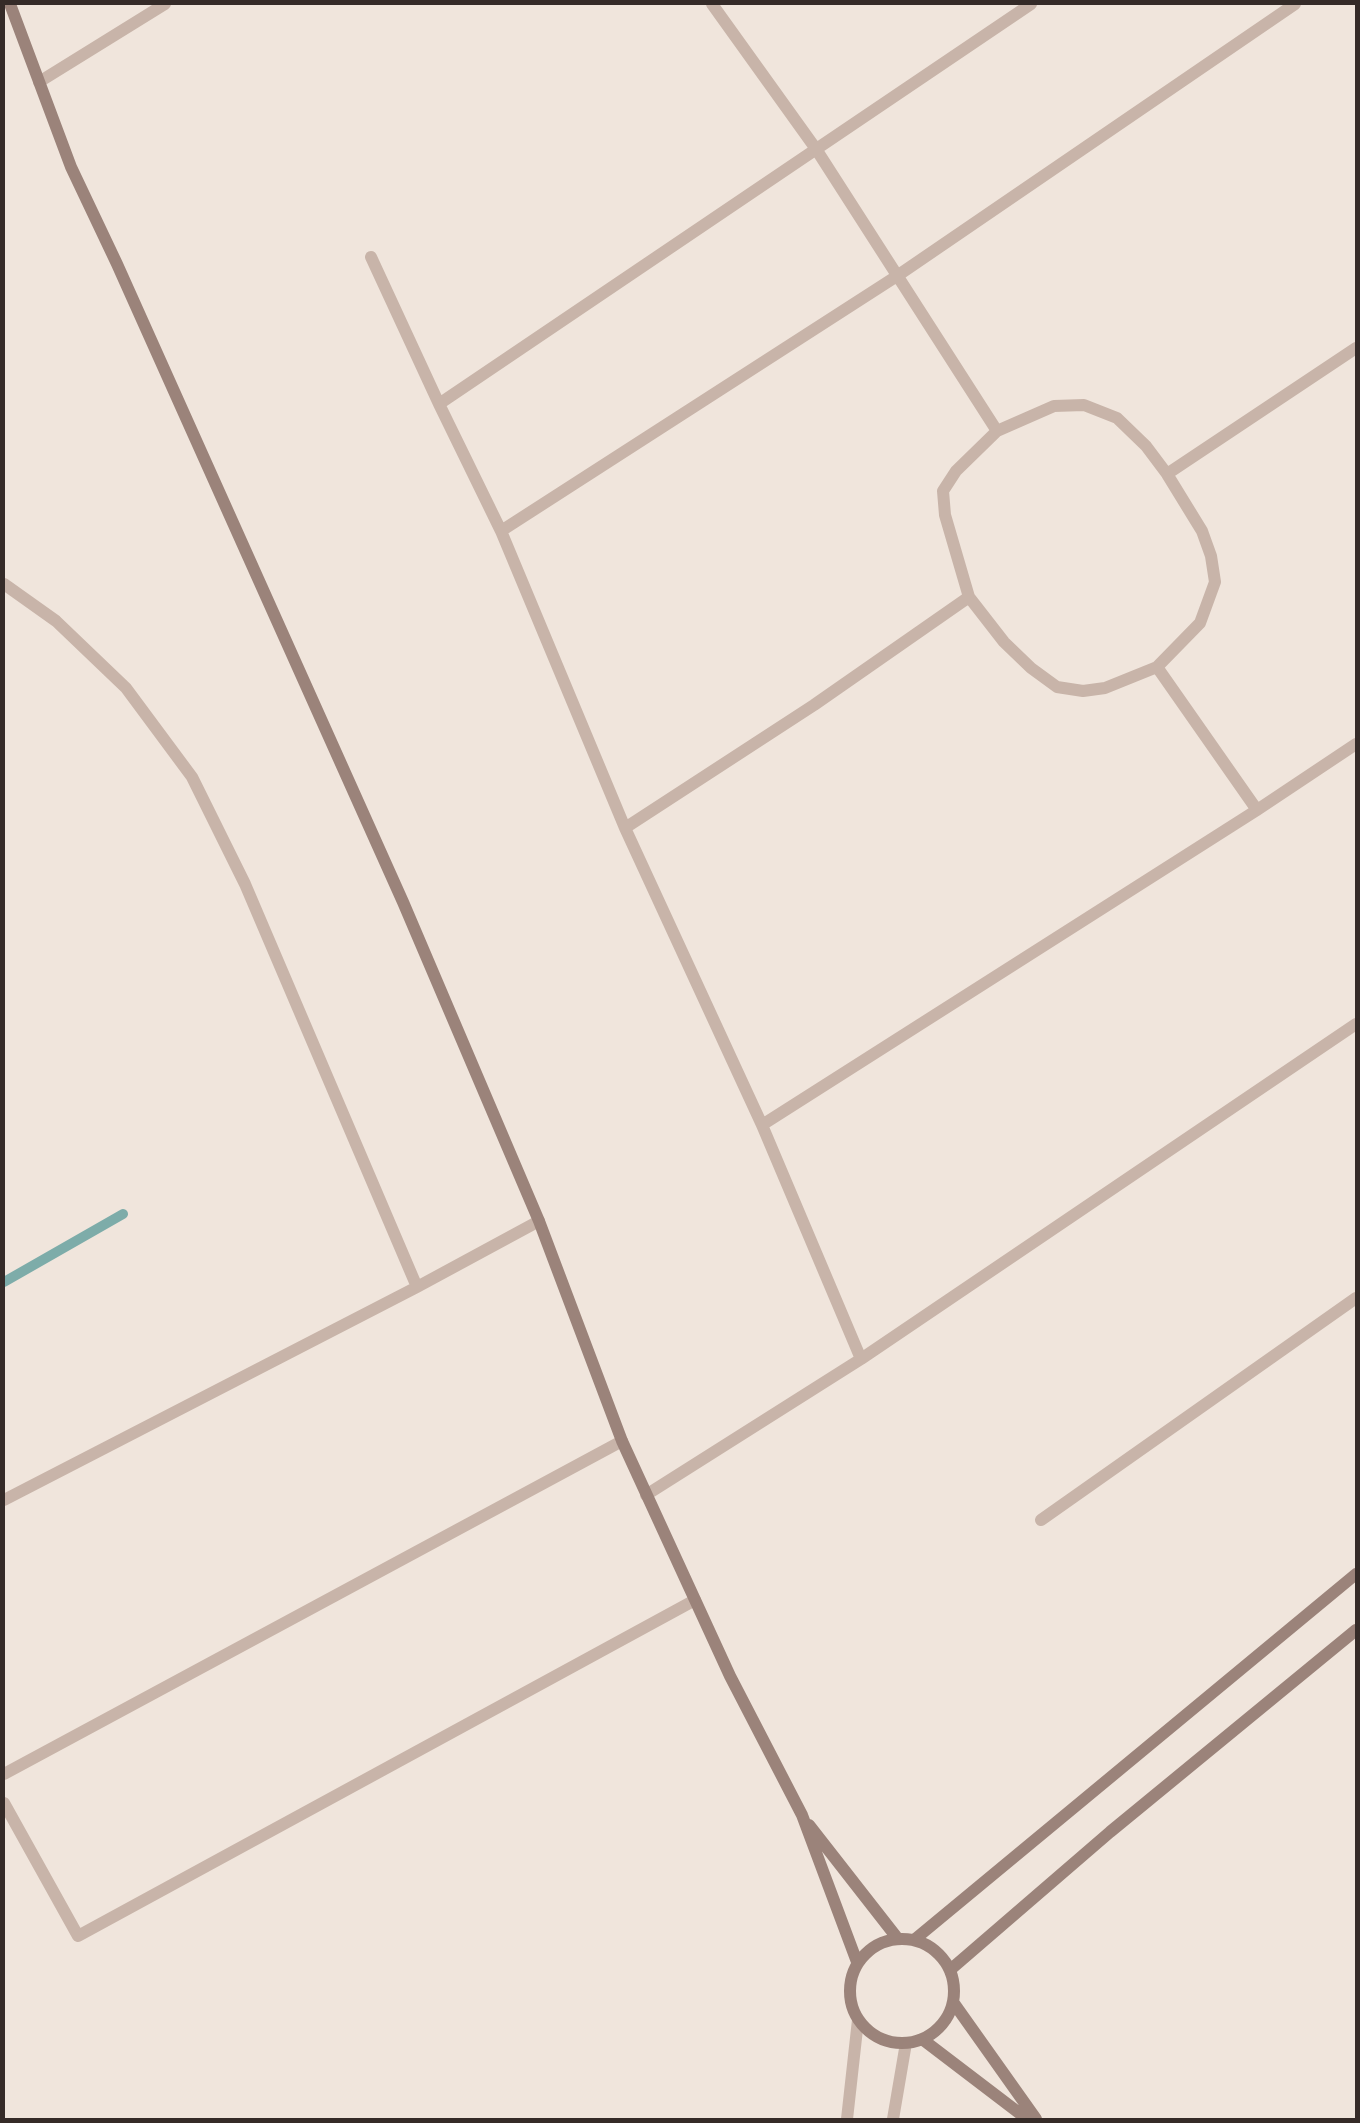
<!DOCTYPE html>
<html>
<head>
<meta charset="utf-8">
<style>
	body { margin:0 }
	#map { position:relative; width:1360px; height:2123px; overflow:hidden; background:#f0e5dc; font-family:"Fira Sans Condensed",sans-serif }
	canvas { display:block }
	.frame { position:absolute; inset:0; border:5px solid #352b28; pointer-events:none }
</style>
</head>
<body>
<div id="map">
<canvas width="1360" height="2123"></canvas>
<div class="frame"></div>
</div>
<script>
const g = document.querySelector('canvas').getContext('2d');
g.lineJoin = 'round';
const toPath = rows => new Path2D(rows.map(r => 'M' + r).join(''));
function stroke(path, color, width, dash) { g.strokeStyle = color; g.lineWidth = width; g.lineCap = dash ? 'butt' : 'round'; g.setLineDash(dash || []); g.stroke(path); }
const stream = toPath([
	[4,1282,123,1214]
]);
const street = toPath([
	[712,4,816,149,997,431],
	[39,82,165,4],
	[371,257,439,404,501,531,625,828,762,1125,861,1359],
	[439,404,1031,4],
	[1084,405,1117,418,1146,446,1167,474,1202,531,1211,556,1215,582,1200,623,1157,667,1105,688,1083,691,1057,687,1031,668,1004,642,969,597,945,515,943,491,956,471,997,431,1054,406,1084,405],
	[1167,474,1356,348],
	[501,531,897,276,1295,4],
	[4,584,56,621,126,688,192,777,245,884,417,1287],
	[1157,667,1257,810],
	[625,828,814,705,969,597],
	[762,1125,1257,810,1356,744],
	[646,1495,861,1359,1356,1024],
	[4,1500,417,1287,539,1221],
	[1041,1520,1356,1298],
	[4,1774,622,1441],
	[4,1803,78,1936,695,1600],
	[847,2119,858,2020],
	[893,2119,906,2043]
]);
const secondary = toPath([
	[10,4,71,167,117,264,403,902,539,1221,622,1441,730,1676,802,1815,857,1962],
	[809,1825,898,1939],
	'850 1991a52 52 0 1 1 104 0a52 52 0 1 1-104 0Z',
	[914,1940,1356,1574],
	[950,1970,1110,1832,1356,1630],
	[953,2002,1036,2119],
	[922,2039,1027,2119]
]);
stroke(stream, '#7daca9', 10);
stroke(street, '#c8b4a9', 12);
stroke(secondary, '#9b837a', 12);
</script>
</body>
</html>
